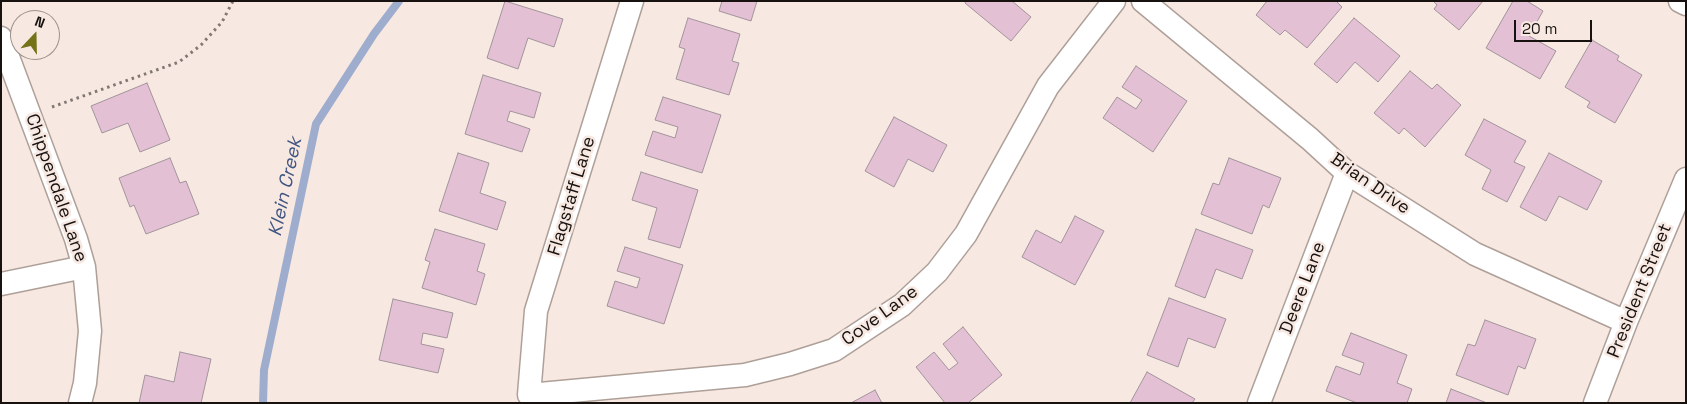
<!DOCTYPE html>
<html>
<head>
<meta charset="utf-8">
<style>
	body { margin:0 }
	#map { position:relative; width:1687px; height:404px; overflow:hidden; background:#f7e8e1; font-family:"Space Grotesk",sans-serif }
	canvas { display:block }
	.frame { position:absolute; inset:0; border:2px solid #171210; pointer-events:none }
	.north { position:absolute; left:10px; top:10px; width:50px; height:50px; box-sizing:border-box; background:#f7e8e1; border:1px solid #9d928d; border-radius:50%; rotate:21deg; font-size:14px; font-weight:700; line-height:20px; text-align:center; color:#171210 }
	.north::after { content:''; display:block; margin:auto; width:18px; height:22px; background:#747318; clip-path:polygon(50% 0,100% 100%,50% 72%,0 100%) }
	.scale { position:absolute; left:1514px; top:20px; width:78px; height:22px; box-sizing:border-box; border:2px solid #171210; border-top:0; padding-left:6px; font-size:15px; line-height:18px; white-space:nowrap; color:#171210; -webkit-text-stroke:4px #f7e8e1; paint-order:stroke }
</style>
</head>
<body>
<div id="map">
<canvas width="1687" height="404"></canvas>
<div class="frame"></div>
<div class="north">N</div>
<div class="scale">20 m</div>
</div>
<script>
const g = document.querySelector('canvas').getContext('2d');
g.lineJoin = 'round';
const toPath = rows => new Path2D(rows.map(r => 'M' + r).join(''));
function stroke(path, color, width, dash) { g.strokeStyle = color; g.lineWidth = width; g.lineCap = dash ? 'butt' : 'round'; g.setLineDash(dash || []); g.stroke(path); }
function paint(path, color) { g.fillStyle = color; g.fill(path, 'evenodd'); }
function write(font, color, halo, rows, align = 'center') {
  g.font = font + ' "Space Grotesk",sans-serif'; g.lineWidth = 5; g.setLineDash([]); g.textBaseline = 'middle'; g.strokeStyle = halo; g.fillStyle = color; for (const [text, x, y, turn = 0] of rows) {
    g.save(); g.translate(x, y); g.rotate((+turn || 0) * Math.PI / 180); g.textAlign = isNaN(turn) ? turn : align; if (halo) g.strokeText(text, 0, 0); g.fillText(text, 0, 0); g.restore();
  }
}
const stream = toPath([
	[263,403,264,370,316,124,374,34,399,1]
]);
const building = toPath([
	[505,1,563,19,554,47,528,38,518,69,487,58,505,1],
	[722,1,757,1,751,21,719,11,722,1],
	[966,1,1012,1,1031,17,1011,41,965,3,966,1],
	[1267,1,1336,1,1342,7,1307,48,1285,30,1280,35,1256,15,1267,1],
	[1433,1,1483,1,1459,30,1434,9,1437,5,1433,1],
	[1513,1,1527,1,1543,11,1529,36,1556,51,1540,79,1486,48,1513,1],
	[688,18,740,34,732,61,739,63,729,95,676,79,685,49,679,47,688,18],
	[1354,18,1400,56,1378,82,1355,62,1337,83,1314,64,1354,18],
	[1592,40,1619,56,1617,60,1642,75,1615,123,1587,107,1590,102,1565,87,1592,40],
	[1136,66,1187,101,1153,152,1103,118,1117,97,1136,109,1142,100,1122,87,1136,66],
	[1410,71,1432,89,1437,84,1461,105,1425,147,1404,128,1399,134,1374,113,1410,71],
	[483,75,541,93,534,118,510,111,507,121,530,129,522,152,465,134,483,75],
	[147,83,170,140,140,152,128,123,102,133,91,106,147,83],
	[663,97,721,115,702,173,645,155,653,131,675,138,678,127,655,120,663,97],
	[894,117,947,145,933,172,908,159,894,187,865,171,894,117],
	[1484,119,1526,141,1514,162,1525,167,1507,202,1482,189,1491,170,1465,155,1484,119],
	[458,153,489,163,480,193,506,202,497,230,439,211,458,153],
	[1549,153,1602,181,1587,210,1559,196,1546,221,1520,207,1549,153],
	[170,158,180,183,186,181,199,214,146,234,134,205,130,207,119,178,170,158],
	[1229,158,1281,178,1269,208,1263,205,1252,234,1201,214,1213,183,1219,185,1229,158],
	[641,172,698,190,680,248,648,239,657,208,632,200,641,172],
	[1075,216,1104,231,1075,285,1022,257,1036,230,1061,243,1075,216],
	[435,229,485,244,477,271,485,274,476,305,422,288,430,262,425,260,435,229],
	[1196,229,1253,250,1242,279,1216,269,1205,298,1175,286,1196,229],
	[625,247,683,265,664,324,607,306,615,281,637,288,640,278,617,271,625,247],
	[1169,298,1226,319,1215,348,1188,338,1178,367,1147,355,1169,298],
	[393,299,453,313,447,338,423,333,421,344,444,349,438,373,379,360,393,299],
	[1485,320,1536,339,1525,369,1518,366,1508,395,1456,375,1468,344,1475,346,1485,320],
	[963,327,1002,375,968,403,945,403,916,367,934,352,949,370,958,363,943,344,963,327],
	[1351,333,1407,355,1397,383,1412,389,1407,403,1357,403,1326,391,1336,366,1360,375,1364,363,1342,355,1351,333],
	[180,352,211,359,201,403,139,403,145,375,174,382,180,352],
	[1147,372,1195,399,1192,403,1130,403,1147,372],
	[1451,389,1487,403,1446,403,1451,389],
	[875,390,882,403,851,403,875,390]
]);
const path = toPath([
	[52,107,179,62,201,45,222,22,233,1]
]);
const street = toPath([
	[632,1,536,311,529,395,745,375,790,364,834,350,902,305,937,272,966,234,1048,86,1114,1],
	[1143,1,1310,139,1347,173,1475,254,1626,322],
	[1680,1,1686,4],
	[1,38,76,239,84,267,90,331,85,383,80,403],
	[1,284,84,267],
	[1259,403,1347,173],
	[1595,403,1626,322,1686,179]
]);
const streetNames = [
	["Brian Drive",1370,184,35],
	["Chippendale Lane",56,188,71],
	["Flagstaff Lane",572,196,-73],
	["Deere Lane",1303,288,-69],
	["President Street",1640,291,-68],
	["Cove Lane",880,316,-36]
];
const waterNames = [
	["Klein Creek",286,187,-78]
];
stroke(stream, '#9eadcd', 8);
paint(building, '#e4c0d4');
stroke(building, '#a1949b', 1);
stroke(street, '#aea099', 25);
stroke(path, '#817773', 3, [2.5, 4]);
stroke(street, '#fff', 22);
write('18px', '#171210', '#f7e8e1', streetNames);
write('italic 19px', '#415682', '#f7e8e1', waterNames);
</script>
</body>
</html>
